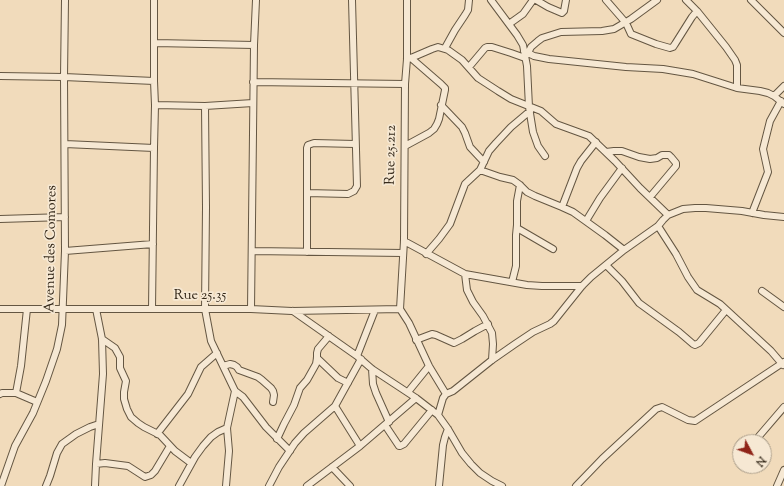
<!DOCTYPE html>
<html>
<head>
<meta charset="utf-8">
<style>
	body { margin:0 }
	#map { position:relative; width:784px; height:486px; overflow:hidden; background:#f1dbbb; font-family:"Sorts Mill Goudy",serif }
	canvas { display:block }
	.north { position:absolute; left:732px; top:434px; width:40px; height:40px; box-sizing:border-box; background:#f6e8d3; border:1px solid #a99c89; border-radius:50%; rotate:131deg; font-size:11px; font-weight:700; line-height:16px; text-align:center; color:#35291a }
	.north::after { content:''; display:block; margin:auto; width:14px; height:18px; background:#8f2418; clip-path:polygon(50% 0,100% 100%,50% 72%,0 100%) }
</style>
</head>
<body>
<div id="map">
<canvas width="784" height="486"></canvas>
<div class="north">N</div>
</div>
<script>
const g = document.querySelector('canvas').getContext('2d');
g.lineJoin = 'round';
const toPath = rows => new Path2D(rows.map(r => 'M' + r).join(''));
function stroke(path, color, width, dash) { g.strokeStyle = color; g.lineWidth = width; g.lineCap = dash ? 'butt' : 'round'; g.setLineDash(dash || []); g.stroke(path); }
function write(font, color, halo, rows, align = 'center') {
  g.font = font + ' "Sorts Mill Goudy",serif'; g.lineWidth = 3.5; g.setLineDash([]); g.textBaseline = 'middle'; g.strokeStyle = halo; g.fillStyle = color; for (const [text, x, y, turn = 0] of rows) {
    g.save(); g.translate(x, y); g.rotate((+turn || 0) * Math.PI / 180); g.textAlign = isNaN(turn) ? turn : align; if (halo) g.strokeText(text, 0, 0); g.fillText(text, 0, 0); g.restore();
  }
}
const minor = toPath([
	[491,0,517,35,523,45,527,66,529,107,533,132,538,146,545,156],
	[536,0,548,7,562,13,564,11,566,0],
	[606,0,626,23,631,34,656,44,670,48,673,47,675,44,692,17,697,11],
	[686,0,697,11,726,47,735,60,737,65,737,88],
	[751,0,784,33],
	[509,24,523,14,533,0],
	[155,43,254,45],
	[445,48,455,30,465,15,468,10,469,0],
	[524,51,534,56,549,59,626,67,663,69,693,74,737,88,760,91,768,93,774,96,784,104],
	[528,53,531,47,538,41,542,38,561,32,602,31,614,29,631,19,657,0],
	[407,59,411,58,432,49,438,47,448,50,462,60,478,78,498,91,511,99,541,111,556,124,589,136,615,161,640,188,668,215],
	[469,67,485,48,487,47,492,47,511,53,525,58],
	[0,76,64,77,154,81],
	[253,82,405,84],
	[774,96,784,86],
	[155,105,205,106,253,103],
	[441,105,462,127,465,133,470,147,484,162],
	[205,106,206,207,205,309,211,341,235,391,227,428,229,451,226,486],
	[65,144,154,148],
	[405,146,429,133,434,129,437,124,439,119,445,90,445,88,441,84,411,58],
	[606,152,614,151,622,151,639,157,650,159,657,158,662,155,669,155,671,157,676,163,676,166,650,197],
	[480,170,500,177,513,180,520,185,527,192,535,196,562,207,573,212,605,235,624,250],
	[307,193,348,194,354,191,357,186,352,0],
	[562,207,577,168,581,161,596,142],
	[752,213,768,172,763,149,770,121,781,101],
	[0,219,65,217],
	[586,221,600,198,622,168],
	[658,226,676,254,688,277,697,290,720,304,771,351,783,365],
	[517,228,553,249],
	[404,241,465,274,527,285,542,286,582,286],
	[65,251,153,244],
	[252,251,403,253],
	[307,252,307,148,308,145,314,143,355,144],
	[426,254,439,239,450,224,465,184,480,170,489,151,496,143,511,127,530,111],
	[606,265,622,281,639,303,679,332,693,344,695,345,699,343,726,310],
	[465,274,467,290,473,302,483,316,492,333,493,344,492,360],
	[512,282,516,266,516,235,517,225,517,201,520,185],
	[762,291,784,307],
	[0,309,251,309,292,311,400,309],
	[27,309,21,366,16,393,37,402],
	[152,309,154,148,155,105,154,81,154,0],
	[251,309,254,45,256,0],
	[400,309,404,241,405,84,407,59,407,0],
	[400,309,409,323,429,366,446,394,443,398,438,415,448,429,462,453,471,464,480,473,492,481,502,486],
	[293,311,357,356,372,369,416,398,438,415],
	[102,339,115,348,120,357,120,368,126,381,124,392,124,399,127,409,131,417,138,423,144,427,160,435,175,451,191,463],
	[416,340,432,334,436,335,454,343,462,339,475,331,488,324],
	[357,356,375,310],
	[317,358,338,378,348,383],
	[223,366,230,364,234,365,237,367,239,370,258,377,262,380,271,388,273,391,274,395,273,402],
	[372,369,373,384,376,393,389,422],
	[235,391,243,397,266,427,290,451],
	[408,392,429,366],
	[0,394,2,393,16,393],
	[446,394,453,391,492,360,515,344,533,332,550,324,554,321,582,286,591,277,624,250,658,226,663,220,668,215,683,209,695,208,706,208,742,211,764,215,784,217],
	[385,425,399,446,400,446,404,444,432,410],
	[157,434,188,394,201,367,217,353],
	[277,439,284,424,294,405,300,388,307,380,316,364,317,358,317,353,318,349,329,336],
	[754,442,784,407],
	[360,446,335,406,361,359],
	[96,464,105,463,128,466,145,477,151,475,155,471,170,446],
	[332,467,350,486],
	[1,486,15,446,33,413,46,381,57,349,62,325,65,251,64,77,65,0],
	[46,486,50,476,57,453,62,444,76,434,90,427,99,424],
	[95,486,96,464,103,374,102,339,96,309],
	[179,486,195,457,203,446,211,437,218,432,227,428],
	[269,486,279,467,295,443,304,433,335,406],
	[307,486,360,446,416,398],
	[439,486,443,445,445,437,448,429],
	[576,486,602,459,656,409,662,407,688,420,695,421,784,362],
	[777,486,784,470]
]);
const streetNames = [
	["Rue 25.212",392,155,-89],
	["Avenue des Comores",52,249,-89],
	["Rue 25.35",200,297]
];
stroke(minor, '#645642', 8);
stroke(minor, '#f6e8d3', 6);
write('14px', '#35291a', '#f6e8d3', streetNames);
</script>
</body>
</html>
